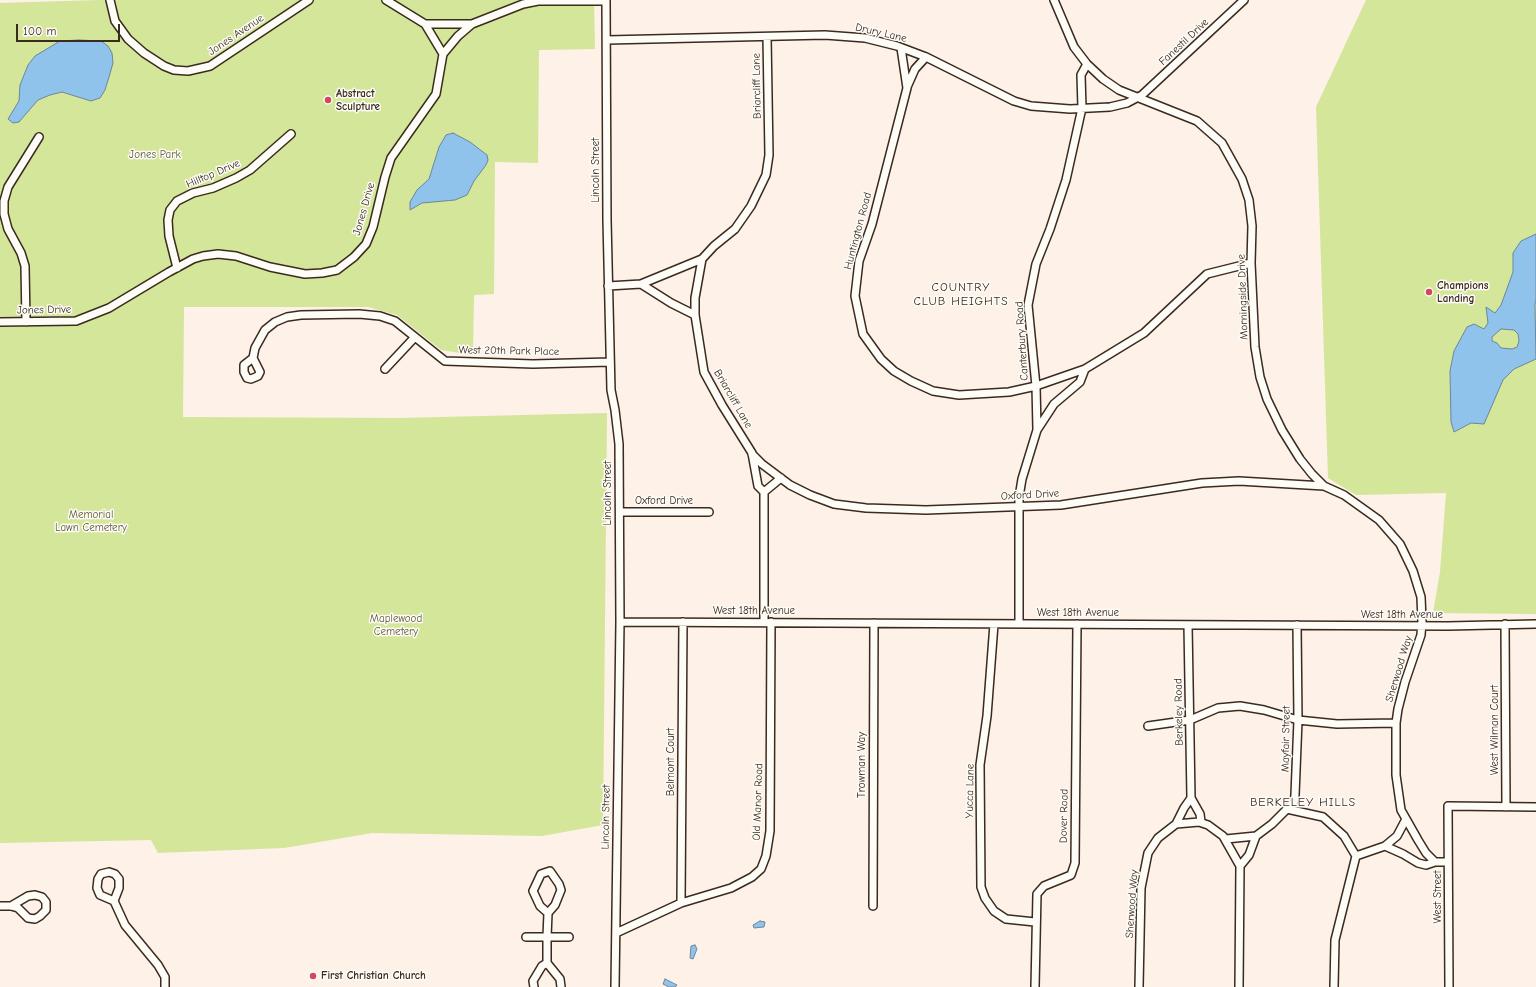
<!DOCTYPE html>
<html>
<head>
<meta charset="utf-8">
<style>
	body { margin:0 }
	#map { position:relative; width:1536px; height:987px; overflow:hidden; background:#fdf1e8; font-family:"Comic Neue",sans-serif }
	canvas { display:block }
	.scale { position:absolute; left:16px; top:24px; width:104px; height:18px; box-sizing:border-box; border:2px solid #3b2a1e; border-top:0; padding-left:5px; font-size:12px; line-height:14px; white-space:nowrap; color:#3b2a1e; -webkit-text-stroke:3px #fdfcf7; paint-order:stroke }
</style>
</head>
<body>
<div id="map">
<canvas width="1536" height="987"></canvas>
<div class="scale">100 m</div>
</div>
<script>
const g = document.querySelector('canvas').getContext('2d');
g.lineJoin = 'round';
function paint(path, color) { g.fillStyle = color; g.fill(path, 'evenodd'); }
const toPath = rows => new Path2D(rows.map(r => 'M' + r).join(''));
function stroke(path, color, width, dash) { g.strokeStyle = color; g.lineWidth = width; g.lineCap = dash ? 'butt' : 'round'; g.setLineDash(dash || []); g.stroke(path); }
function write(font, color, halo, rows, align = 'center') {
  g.font = font + ' "Comic Neue",sans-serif'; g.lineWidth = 3; g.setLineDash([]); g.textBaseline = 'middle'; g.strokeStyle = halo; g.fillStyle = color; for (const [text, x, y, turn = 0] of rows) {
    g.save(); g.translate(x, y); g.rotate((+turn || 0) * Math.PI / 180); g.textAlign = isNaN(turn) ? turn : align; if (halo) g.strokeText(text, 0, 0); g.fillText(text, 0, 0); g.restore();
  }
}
const green = toPath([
	[99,0,594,0,595,49,539,50,538,163,495,162,494,294,474,295,473,355,441,350,397,315,368,307,184,307,183,417,400,418,607,413,603,825,542,836,372,833,284,848,158,853,151,840,0,843,0,3],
	[1366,0,1536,0,1536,614,1433,613,1440,572,1446,493,1356,495,1328,478,1316,107]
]);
const water = toPath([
	[79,40,101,41,108,46,112,53,113,63,109,77,105,90,100,98,91,101,62,92,50,95,38,100,19,122,13,123,8,119,19,101,20,85,28,65,35,56,60,41,79,40],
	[453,133,470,142,487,155,488,160,486,165,474,181,467,195,455,200,422,203,410,210,410,202,417,190,429,179,439,147,446,135,453,133],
	[1536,234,1536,300,1535,304,1536,359,1514,369,1503,380,1484,424,1471,423,1454,432,1451,422,1450,371,1454,351,1467,327,1474,324,1484,329,1488,323,1486,307,1495,313,1501,305,1513,272,1513,253,1521,241,1536,234],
	[1501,329,1514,330,1518,334,1519,341,1517,347,1512,349,1501,348,1497,343,1492,341,1492,337,1501,329],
	[760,921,765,922,764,927,754,928,753,925,760,921],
	[695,945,697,949,693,959,690,958,691,946,695,945],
	[665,979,677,985,675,987,669,987,663,984,665,979]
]);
const minor = toPath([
	[110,0,115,21,128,39,144,53,164,66,174,70,188,71,210,66,309,0],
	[386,0,425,24,472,24],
	[606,0,607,220,611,390,615,410,619,444,620,622,615,987],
	[1054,0,1074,47,1087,64,1103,79,1119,90,1197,121,1222,143,1242,179,1249,200,1252,226,1251,263,1255,347,1260,377,1267,399,1282,430,1300,459,1312,474,1324,486,1344,495,1379,520,1400,544,1413,571,1421,597,1422,621,1421,635,1405,682,1398,709,1396,723,1396,775,1401,810,1418,840,1426,853,1435,862,1448,862],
	[425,24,443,54],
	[607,40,825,35,865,38,897,46,926,57,1014,101,1031,106,1070,109,1110,107,1127,103,1142,95,1244,0],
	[901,48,907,88,872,224,859,261,855,296,863,334,881,359,894,371,911,381,933,391,959,395,1009,392,1036,386,1085,369,1144,333,1207,274,1251,263],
	[907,87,915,69,926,57],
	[177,268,169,236,168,220,170,210,177,201,193,193,213,188,236,178,250,170,291,134],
	[608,286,641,284],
	[695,315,671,303,641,284,702,259],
	[0,322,76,321,109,308,169,272,193,259,203,256,218,254,236,256,270,267,305,274,322,273,337,270,354,257,366,244,373,227,385,177,391,158,436,94,443,54,458,36,472,24,523,4,538,1,606,1],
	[26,322,25,266,21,253,8,229,4,214,4,201,8,187,39,137],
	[253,358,255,348,265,330,275,322,287,317,301,315,359,314,380,316,395,321,445,361,533,364,610,362],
	[253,358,260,372,258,376,251,379,247,378,244,372,244,365,253,358],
	[385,369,415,337],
	[1037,430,1054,404,1080,382,1085,369],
	[752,454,762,464,790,485,810,495,834,504,866,508,926,510,1061,505,1202,483,1239,481,1324,486],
	[764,492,781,478],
	[620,512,709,512],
	[620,622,1448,626,1536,624],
	[764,622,764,492,758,486,752,453,722,405,704,372,695,315,695,298,702,259,714,246,735,229,751,206,766,175,769,155,767,37],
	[994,624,987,716,980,765,981,887,985,898,994,911,1006,919,1035,922],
	[1019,624,1019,497,1022,479,1037,430,1036,386,1028,305,1036,264,1050,229,1066,180,1082,108,1081,75,1087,64],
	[1505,624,1506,807],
	[1188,625,1191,798,1200,814,1201,822],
	[1148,726,1190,720,1218,708,1240,706,1264,710,1298,720,1337,724,1396,723],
	[1287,809,1323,817,1344,836,1356,856],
	[1176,824,1184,808,1191,798],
	[1226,839,1256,836],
	[1385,846,1397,836,1406,819],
	[1356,856,1385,846,1403,854,1418,863,1426,865,1435,862],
	[1240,866,1249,855,1256,836,1272,824,1294,802,1295,795,1298,720,1297,625],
	[109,872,115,874,119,879,119,888,114,901,100,895,97,888,98,879,101,874,109,872],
	[114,901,125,925,158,965,165,977,165,987],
	[681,903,683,622],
	[0,906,11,906,18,908,28,918,35,919,40,916,46,910,46,902,42,897,35,895,28,896,11,906],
	[873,906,874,623],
	[548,913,540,906,533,891,541,874,550,871,559,884,561,890,555,905,548,913,547,937,569,937],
	[616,933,681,903,731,888,752,877,761,869,766,856,770,831,771,622],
	[526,937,547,937,547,963,560,979,561,987],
	[534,987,533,981,542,966,547,963],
	[1035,987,1037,894,1044,886,1071,875,1075,863,1077,624],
	[1139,987,1141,888,1148,853,1158,838,1176,824,1199,822,1208,825,1223,836,1240,866,1239,987],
	[1334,987,1335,940,1356,856],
	[1449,987,1448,806,1536,807]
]);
const markers = [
	[328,100,4,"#d1495b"],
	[1429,292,4,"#d1495b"],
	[313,976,4,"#d1495b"]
];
const streetNames = [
	["Drury Lane",881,33,13],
	["Jones Avenue",236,35,-34],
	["Fanestil Drive",1184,42,-43],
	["Briarcliff Lane",757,86,-91],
	["Lincoln Street",596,170,-90],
	["Hilltop Drive",213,174,-23],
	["Jones Drive",364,209,-74],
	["Huntington Road",858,231,-75],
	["Morningside Drive",1243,297,-92],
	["Jones Drive",44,310,-1],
	["Canterbury Road",1022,341,-94],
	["West 20th Park Place",509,351,1],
	["Briarcliff Lane",733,399,60],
	["Lincoln Street",608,493,-90],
	["Oxford Drive",1030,495,-3],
	["Oxford Drive",664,501],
	["West 18th Avenue",754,611],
	["West 18th Avenue",1078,613],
	["West 18th Avenue",1402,615],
	["Sherwood Way",1399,669,-73],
	["Berkeley Road",1179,712,-91],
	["West Wilman Court",1495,730,-90],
	["Mayfair Street",1286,739,-89],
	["Belmont Court",671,762,-90],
	["Trowman Way",862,765,-90],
	["Yucca Lane",970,791,-89],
	["Old Manor Road",758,802,-88],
	["Dover Road",1064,816,-89],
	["Lincoln Street",606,817,-89],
	["West Street",1438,897,-90],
	["Sherwood Way",1132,904,-86]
];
const poiNames = [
	["Abstract",336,94],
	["Sculpture",336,107],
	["Champions",1437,286],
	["Landing",1437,299],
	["First Christian Church",321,976]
];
const parkNames = [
	["Jones Park",155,155],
	["Memorial",91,515],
	["Lawn Cemetery",91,528],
	["Maplewood",396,619],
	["Cemetery",396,632]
];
const neighbourhoodNames = [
	["COUNTRY",961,288],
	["CLUB HEIGHTS",961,302],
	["BERKELEY HILLS",1303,803]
];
paint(green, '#d3e69a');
paint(water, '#8fc3ec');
stroke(water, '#6d869a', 1);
stroke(minor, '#3b2a1e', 10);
stroke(minor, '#fdfcf7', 7);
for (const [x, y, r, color] of markers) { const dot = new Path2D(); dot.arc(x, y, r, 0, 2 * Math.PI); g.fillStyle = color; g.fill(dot); stroke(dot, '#fdfcf7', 1.5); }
write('11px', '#3b2a1e', '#fdfcf7', streetNames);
write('bold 11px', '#3b2a1e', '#fdfcf7', poiNames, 'left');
write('11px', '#61593d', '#fdfcf7', parkNames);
g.letterSpacing = '1px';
write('12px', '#3b2a1e', '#fdfcf7', neighbourhoodNames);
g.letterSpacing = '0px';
</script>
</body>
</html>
